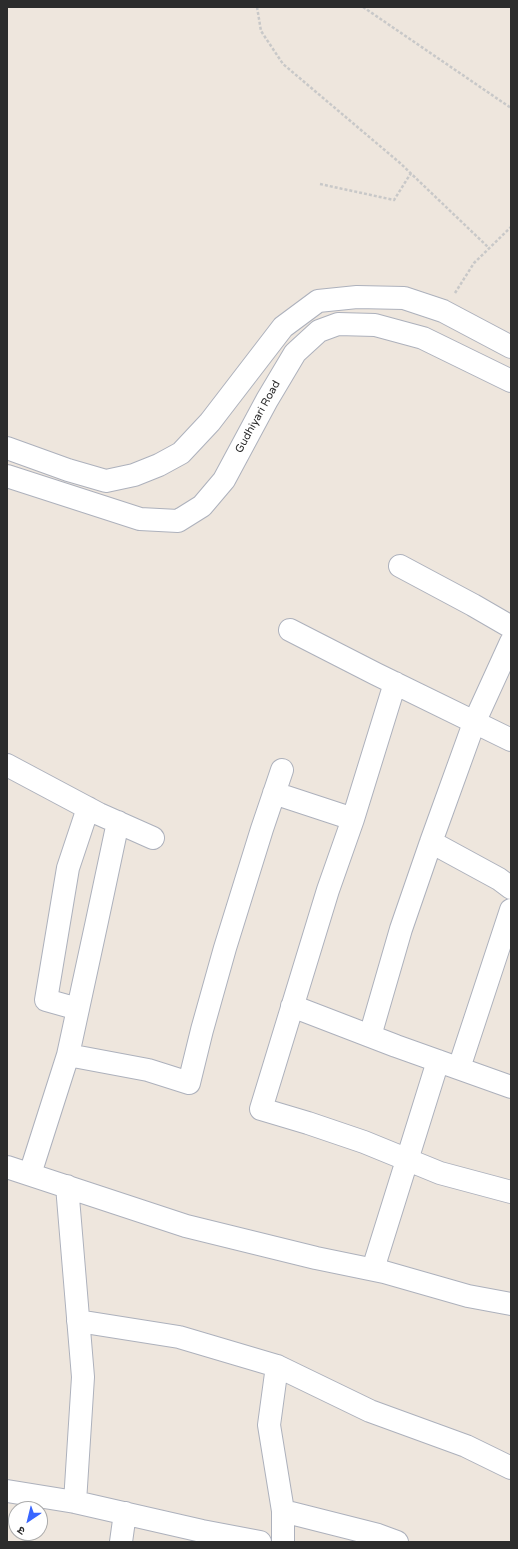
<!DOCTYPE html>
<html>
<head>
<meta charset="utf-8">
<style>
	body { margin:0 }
	#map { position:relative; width:518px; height:1549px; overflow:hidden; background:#eee6dd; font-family:"Varela Round","Noto Sans Devanagari",sans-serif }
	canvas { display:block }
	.frame { position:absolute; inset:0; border:8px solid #2c2c2c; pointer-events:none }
	.north { position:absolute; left:8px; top:1501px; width:40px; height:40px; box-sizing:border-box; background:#fff; border:1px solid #ababab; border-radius:50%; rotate:215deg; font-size:11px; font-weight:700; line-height:16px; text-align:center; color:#2c2c2c }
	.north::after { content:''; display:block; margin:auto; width:14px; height:18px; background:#3966ff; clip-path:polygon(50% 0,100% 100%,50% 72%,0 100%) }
</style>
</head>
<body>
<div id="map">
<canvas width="518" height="1549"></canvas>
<div class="frame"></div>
<div class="north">उ</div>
</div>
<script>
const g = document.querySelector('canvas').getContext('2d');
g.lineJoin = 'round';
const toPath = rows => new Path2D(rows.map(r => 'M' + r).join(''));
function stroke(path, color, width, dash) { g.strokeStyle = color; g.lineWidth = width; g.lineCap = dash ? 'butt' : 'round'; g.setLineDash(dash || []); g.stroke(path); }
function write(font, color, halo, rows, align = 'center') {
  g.font = font + ' "Varela Round",sans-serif'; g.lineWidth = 3; g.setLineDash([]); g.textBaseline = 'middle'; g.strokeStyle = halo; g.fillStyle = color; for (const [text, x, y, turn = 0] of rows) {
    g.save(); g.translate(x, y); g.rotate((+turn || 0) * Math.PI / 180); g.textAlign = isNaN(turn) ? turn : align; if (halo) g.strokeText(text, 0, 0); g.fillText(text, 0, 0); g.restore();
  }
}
const path = toPath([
	[257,7,261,31,283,64,400,163,489,248],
	[363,7,511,108],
	[320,184,394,200,411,173],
	[455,293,474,263,511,227]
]);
const minor = toPath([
	[7,448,68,470,106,481,134,475,159,465,181,453,210,422,283,327,318,301,357,297,404,298,443,311,511,347],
	[7,476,140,519,178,521,202,506,224,480,267,400,295,353,319,331,338,324,375,325,423,338,511,381],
	[400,566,473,605,511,627],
	[290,630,376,674,511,740],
	[395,683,353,819,328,890,261,1109,308,1123,364,1142,440,1173,511,1192],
	[7,765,99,814,153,838],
	[274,793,353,819],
	[431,842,499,879,511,888],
	[292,1006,396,1046,511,1087],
	[78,1009,46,1000,68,868,88,808],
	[370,1036,401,929,431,842,474,723,511,642],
	[68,1055,148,1070,189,1083,202,1030,225,948,262,829,282,770],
	[459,1068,511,910],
	[7,1167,186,1226,316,1258,384,1272,468,1296,511,1304],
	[30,1174,68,1055,97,921,118,822],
	[67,1186,83,1377,75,1502],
	[373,1269,438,1061],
	[78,1321,179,1337,277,1366,370,1411,466,1446,511,1468],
	[277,1366,269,1425,283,1511,283,1542],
	[7,1491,75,1502,202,1531,260,1542],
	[283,1511,378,1535,397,1542],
	[121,1542,125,1513]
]);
const streetNames = [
	["Gudhiyari Road",258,417,-61]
];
stroke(minor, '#adb1bc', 24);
stroke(path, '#c8c8c8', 2.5, [3, 2]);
stroke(minor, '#fff', 22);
write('11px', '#2c2c2c', '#fff', streetNames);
</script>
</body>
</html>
